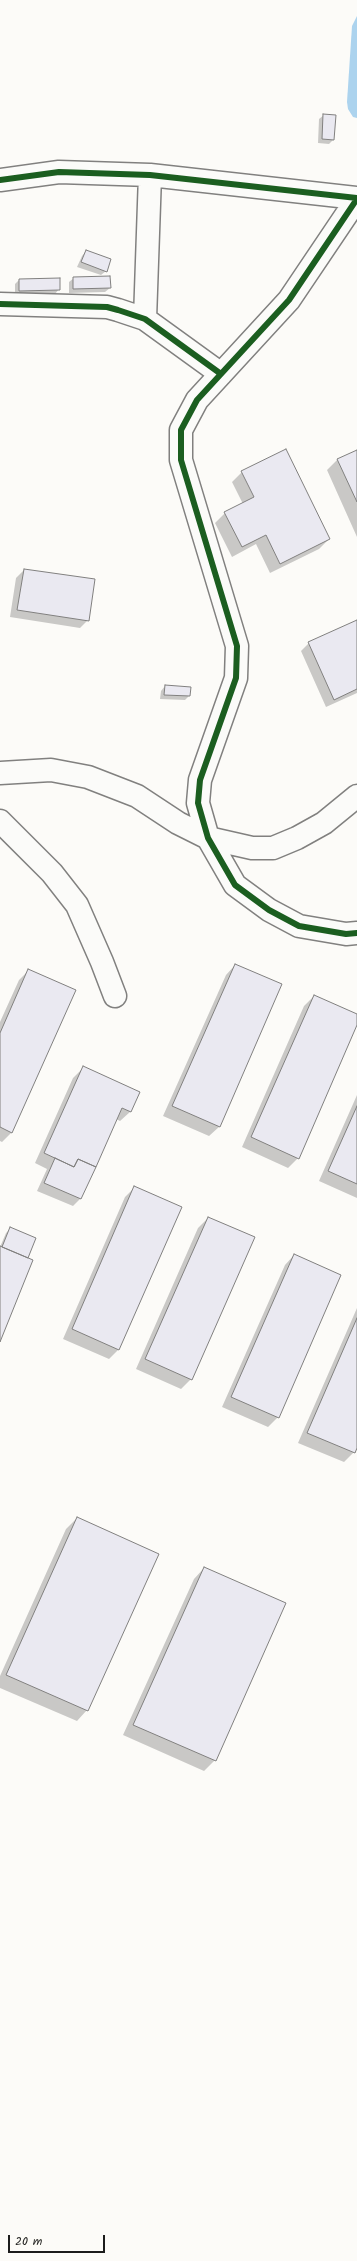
<!DOCTYPE html>
<html>
<head>
<meta charset="utf-8">
<style>
	body { margin:0 }
	#map { position:relative; width:357px; height:2261px; overflow:hidden; background:#fcfbf8; font-family:Kalam,sans-serif }
	canvas { display:block }
	.scale { position:absolute; left:8px; top:2235px; width:97px; height:18px; box-sizing:border-box; border:2px solid #1c1c1c; border-top:0; padding-left:5px; font-size:12px; line-height:14px; white-space:nowrap; color:#1c1c1c; -webkit-text-stroke:3px #fdfcf7; paint-order:stroke }
</style>
</head>
<body>
<div id="map">
<canvas width="357" height="2261"></canvas>
<div class="scale">20 m</div>
</div>
<script>
const g = document.querySelector('canvas').getContext('2d');
g.lineJoin = 'round';
function paint(path, color) { g.fillStyle = color; g.fill(path, 'evenodd'); }
const toPath = rows => new Path2D(rows.map(r => 'M' + r).join(''));
function stroke(path, color, width, dash) { g.strokeStyle = color; g.lineWidth = width; g.lineCap = dash ? 'butt' : 'round'; g.setLineDash(dash || []); g.stroke(path); }
const water = toPath([
	[357,16,357,118,353,117,348,109,347,102,352,26]
]);
const shadow = toPath([
	[324,115,333,140,329,144,318,143,319,119],
	[86,251,106,271,101,275,77,267,82,256],
	[74,278,110,288,105,292,69,293,69,282],
	[19,280,59,289,55,294,15,295,15,284],
	[357,451,357,537,327,470,338,459],
	[242,472,329,539,319,549,270,573,256,544,232,557,215,523,225,513,243,504,232,482],
	[24,570,88,620,80,628,10,617,16,578],
	[357,621,357,693,326,707,301,651,309,643],
	[165,686,189,696,185,700,160,699,161,691],
	[235,965,219,1127,209,1136,163,1116,226,975],
	[29,970,12,1132,2,1142,0,1141,0,1022,19,980],
	[314,996,357,1015,357,1022,298,1158,288,1168,242,1147,304,1006],
	[83,1068,139,1092,130,1112,120,1121,116,1119,81,1198,73,1206,37,1191,47,1169,35,1163,73,1078],
	[357,1095,357,1198,319,1181],
	[135,1187,119,1349,109,1359,63,1339,125,1197],
	[208,1218,191,1379,181,1389,136,1369,198,1228],
	[11,1228,26,1258,0,1339,0,1247,6,1233],
	[294,1255,278,1417,268,1427,222,1407,285,1265],
	[357,1308,357,1445,354,1452,344,1462,298,1443],
	[77,1518,87,1710,77,1721,0,1688,0,1676,66,1529],
	[204,1568,215,1760,204,1771,123,1735,194,1579]
]);
const building = toPath([
	[323,114,336,115,334,140,322,139,323,114],
	[86,250,111,259,107,272,81,262,86,250],
	[110,276,111,288,73,289,73,277,110,276],
	[60,278,60,290,19,291,19,279,60,278],
	[286,449,330,539,280,564,266,535,242,547,224,512,254,497,241,471,286,449],
	[357,450,357,502,337,459,357,450],
	[24,569,95,579,89,621,17,610,24,569],
	[357,620,357,689,334,700,308,642,357,620],
	[165,685,191,687,190,696,164,695,165,685],
	[235,964,282,984,220,1127,172,1106,235,964],
	[28,969,76,990,12,1133,0,1127,0,1033,28,969],
	[314,995,357,1014,357,1025,299,1159,251,1137,314,995],
	[83,1066,140,1092,131,1112,122,1108,96,1167,78,1159,74,1167,44,1153,83,1066],
	[357,1106,357,1184,328,1171,357,1106],
	[55,1158,74,1167,78,1159,96,1167,81,1199,44,1183,55,1158],
	[134,1186,182,1207,119,1350,72,1329,134,1186],
	[208,1217,255,1237,192,1380,145,1359,208,1217],
	[10,1227,36,1238,28,1258,2,1247,10,1227],
	[0,1246,33,1260,0,1342,0,1246],
	[294,1254,341,1275,279,1418,231,1397,294,1254],
	[357,1318,357,1448,355,1453,307,1433,357,1318],
	[77,1517,159,1554,88,1711,6,1675,77,1517],
	[204,1567,286,1603,216,1761,133,1725,204,1567]
]);
const street = toPath([
	[0,180,59,172,150,175,357,198],
	[357,199,289,300,197,400,181,430,181,460,237,646,236,678,200,780,198,803,208,838,235,885,269,910,299,926,346,934,357,933],
	[0,304,107,307,118,310,145,319,221,374],
	[145,319,150,175],
	[0,773,51,770,88,777,137,796,178,823,208,838,252,848,273,848,297,838,324,823,357,796],
	[0,821,52,873,77,905,102,962,115,996]
]);
const cycleway = toPath([
	[0,180,59,172,150,175,357,198],
	[357,199,289,300,197,400,181,430,181,460,237,646,236,678,200,780,198,803,208,838,235,885,269,910,299,926,346,934,357,933],
	[0,304,107,307,118,310,145,319,221,374]
]);
paint(water, '#acd3ee');
paint(shadow, '#0003');
paint(building, '#eae9f1');
stroke(building, '#81807f', 1);
stroke(street, '#81807f', 25);
stroke(street, '#fbfbf9', 22);
stroke(cycleway, '#1b5e20', 6);
</script>
</body>
</html>
